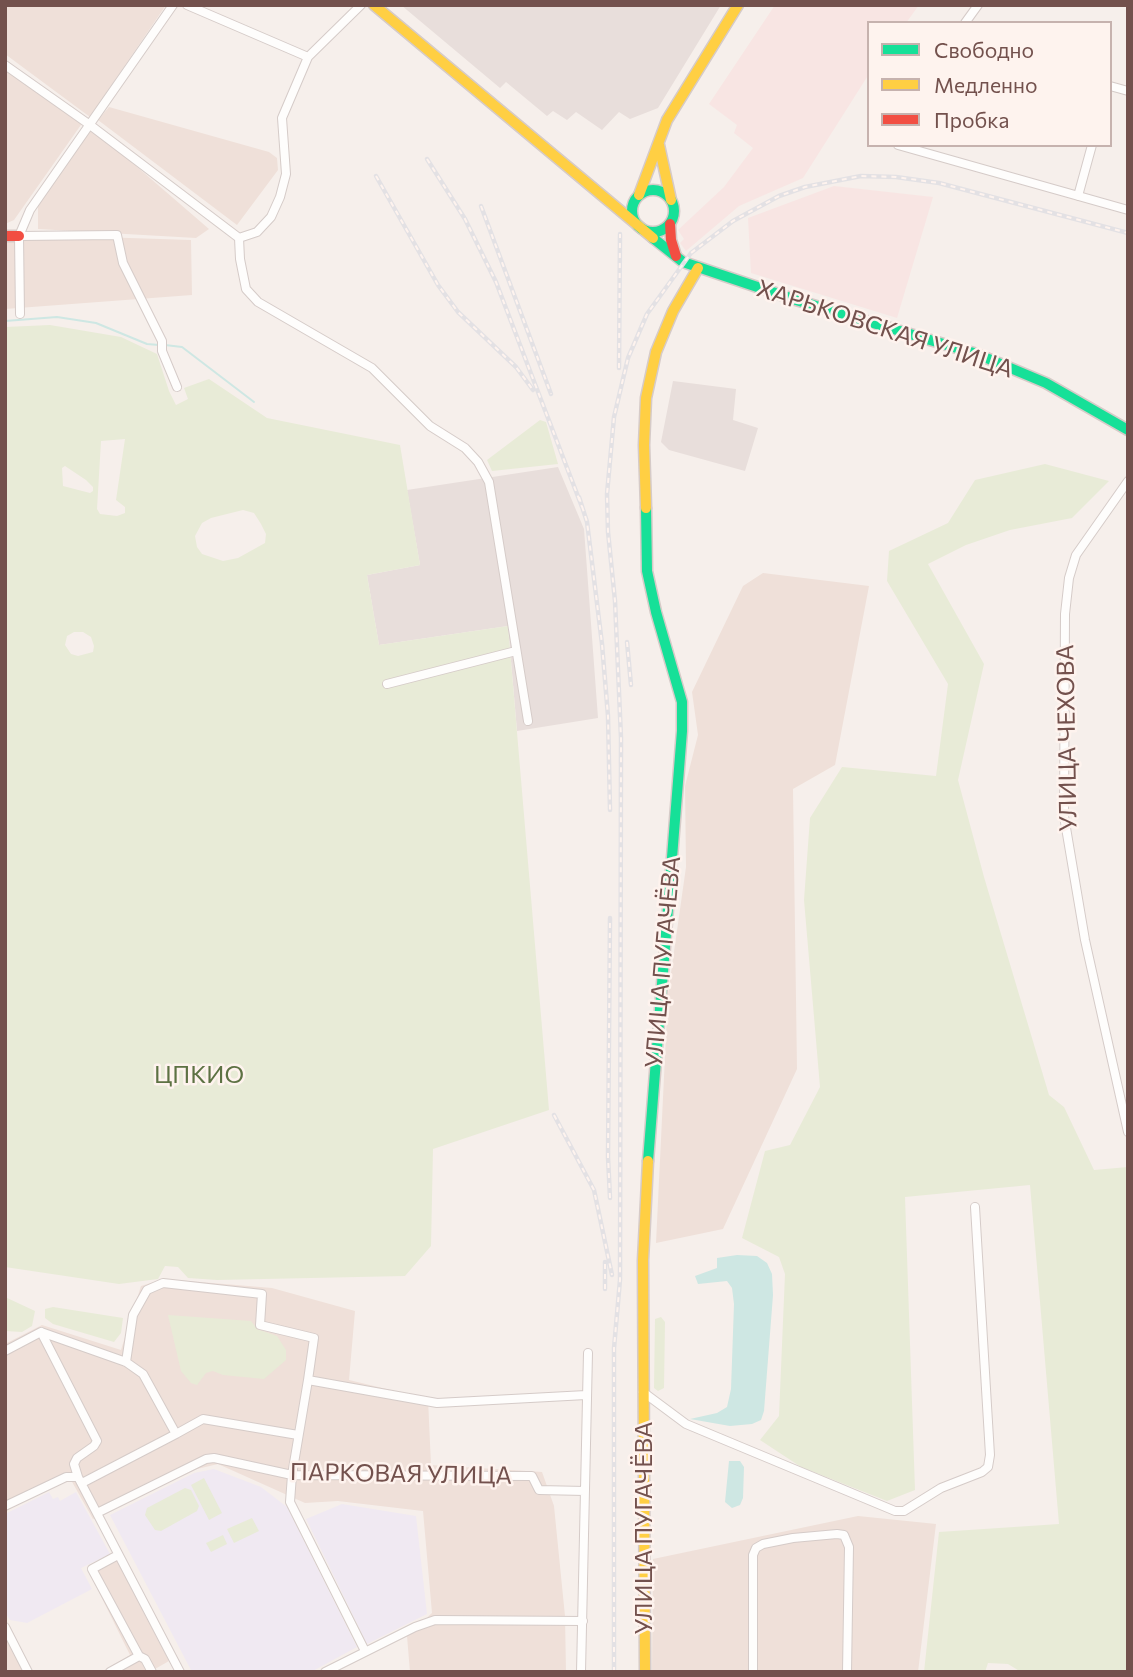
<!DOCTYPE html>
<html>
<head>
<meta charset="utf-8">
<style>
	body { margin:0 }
	#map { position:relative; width:1133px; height:1677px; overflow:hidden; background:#f6efeb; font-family:Commissioner,sans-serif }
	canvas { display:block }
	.frame { position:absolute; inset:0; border:7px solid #73514d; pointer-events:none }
	.legend { position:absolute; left:867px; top:21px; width:245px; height:126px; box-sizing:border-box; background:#fef3ee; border:2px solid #c6b2ae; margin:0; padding:9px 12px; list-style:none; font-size:21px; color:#73514d }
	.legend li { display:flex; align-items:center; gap:14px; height:35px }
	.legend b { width:35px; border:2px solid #c6b2ae }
</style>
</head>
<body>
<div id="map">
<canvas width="1133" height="1677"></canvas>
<div class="frame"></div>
<ul class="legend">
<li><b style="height:9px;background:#16e098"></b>Свободно</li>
<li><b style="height:9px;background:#ffcf43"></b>Медленно</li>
<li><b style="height:9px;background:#f24e42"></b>Пробка</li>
</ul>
</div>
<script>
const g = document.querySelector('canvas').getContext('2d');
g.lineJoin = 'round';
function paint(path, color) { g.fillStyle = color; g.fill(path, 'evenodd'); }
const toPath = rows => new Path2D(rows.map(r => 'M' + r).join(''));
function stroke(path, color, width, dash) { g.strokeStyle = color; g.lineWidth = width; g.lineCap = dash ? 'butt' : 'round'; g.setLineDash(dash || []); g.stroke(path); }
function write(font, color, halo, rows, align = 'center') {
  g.font = font + ' Commissioner,sans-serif'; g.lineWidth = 5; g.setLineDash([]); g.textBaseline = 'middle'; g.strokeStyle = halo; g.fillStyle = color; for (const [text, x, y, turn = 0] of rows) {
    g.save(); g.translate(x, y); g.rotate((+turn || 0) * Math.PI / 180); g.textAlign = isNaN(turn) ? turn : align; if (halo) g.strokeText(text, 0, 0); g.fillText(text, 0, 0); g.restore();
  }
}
const residential = toPath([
	[5,5,166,5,90,117,5,54],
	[5,68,83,122,14,220,5,224],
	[109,107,269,152,277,158,278,170,237,225,98,120],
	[92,128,209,229,196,238,38,229,38,204],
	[5,234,191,240,192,295,5,309],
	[763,573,869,586,835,765,793,789,797,1069,723,1229,656,1243,668,994,686,867,685,786,698,735,692,692,743,586],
	[164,1279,272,1288,355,1311,349,1380,428,1399,431,1465,542,1472,554,1506,565,1616,566,1672,410,1672,407,1636,432,1613,423,1511,338,1501,305,1503,218,1464,197,1469,93,1519,71,1480,64,1481,5,1511,5,1344,42,1325,121,1350,141,1286],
	[858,1516,936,1524,918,1672,652,1672,653,1559],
	[114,1555,169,1661,155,1669,156,1672,101,1672,130,1655,88,1570],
	[5,1623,30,1672,5,1672]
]);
const commercial = toPath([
	[775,5,919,5,906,23,869,23,869,74,803,178,739,206,686,251,680,243,684,239,678,230,724,187,753,148,734,133,737,125,709,104],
	[834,186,933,197,897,318,751,273,748,218]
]);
const industrial = toPath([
	[401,5,721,5,658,108,630,119,619,112,602,130,576,112,567,120,553,111,547,116,506,82,500,88],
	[673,381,736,389,733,420,758,428,745,471,669,450,661,442],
	[558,467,584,529,598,718,517,731,508,626,379,645,367,575,420,565,407,490]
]);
const education = toPath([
	[214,1469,261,1487,287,1507,357,1647,311,1672,192,1672,110,1515,194,1473],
	[49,1492,53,1499,58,1497,60,1501,76,1492,110,1554,81,1568,92,1589,27,1623,10,1620,5,1612,5,1514],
	[342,1504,416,1516,427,1614,367,1644,306,1519]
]);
const green = toPath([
	[50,325,121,337,157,354,169,391,176,405,188,399,184,388,209,379,267,418,400,445,420,565,367,575,379,645,508,626,549,1110,433,1149,431,1246,405,1276,217,1280,188,1278,178,1267,165,1266,158,1279,119,1284,5,1267,5,327],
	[125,439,116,500,125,507,125,513,117,516,100,514,97,509,101,441],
	[65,466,86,480,93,487,93,491,90,493,63,486,62,468],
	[243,510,254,513,261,524,266,534,265,543,238,558,223,561,202,554,197,547,195,536,202,523,211,518],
	[74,632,83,632,91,637,94,646,93,652,78,656,71,654,65,645,67,636],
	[540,420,546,422,558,464,492,471,487,460],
	[1045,464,1109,481,1072,518,1010,530,966,545,928,564,984,664,958,780,984,877,1049,1095,1064,1107,1094,1170,1128,1167,1128,1672,1021,1672,1008,1664,988,1663,985,1672,924,1672,939,1532,1059,1524,1030,1185,905,1197,915,1490,887,1501,801,1467,760,1440,779,1416,785,1274,779,1257,742,1238,765,1151,790,1145,820,1087,804,900,810,818,842,767,936,776,948,684,887,581,889,551,948,523,975,480],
	[5,1297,35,1311,32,1326,22,1332,5,1331],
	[53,1307,123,1318,121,1333,114,1342,53,1324,45,1318,45,1309],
	[168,1315,251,1321,257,1329,277,1336,286,1350,286,1360,264,1379,223,1375,213,1371,206,1373,197,1385,191,1383,181,1371],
	[661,1317,665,1322,664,1388,658,1391,654,1388,655,1319],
	[204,1478,222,1513,209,1520,191,1485],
	[185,1488,191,1490,199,1506,197,1511,161,1531,155,1530,145,1515,147,1508],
	[252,1518,259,1531,234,1543,227,1529],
	[223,1535,227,1544,211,1552,206,1543]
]);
const water = toPath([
	[737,1255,757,1256,767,1263,772,1274,773,1295,764,1411,761,1420,752,1424,730,1426,690,1419,717,1413,727,1407,731,1389,734,1304,732,1288,727,1281,698,1284,695,1276,717,1268,717,1258],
	[729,1461,740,1461,744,1467,743,1498,740,1505,732,1508,725,1502]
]);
const stream = toPath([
	[5,321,57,317,96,323,147,344,159,345],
	[165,345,182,347,254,402]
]);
const street = toPath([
	[187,5,308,57],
	[361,5,308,57,282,118,286,174,280,197,271,217,257,232,239,238,240,259,246,289,258,302,372,368,430,426,465,448,478,462,489,482,528,721],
	[965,23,978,5],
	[5,65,90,125,239,238],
	[1110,86,1128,91],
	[898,145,1128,210],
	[1078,196,1092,145],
	[19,236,117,235,123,263,162,341,162,351,177,387],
	[20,314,19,236,30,210,173,5],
	[1128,481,1076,555,1069,578,1065,614,1064,816,1085,940,1128,1132],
	[387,684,516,651],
	[41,1332,97,1441,94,1446,77,1458,74,1464,78,1477,180,1672],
	[5,1351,41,1332,126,1362,143,1374,176,1434,82,1483],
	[126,1362,133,1315,147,1290,163,1283,262,1294,260,1325,314,1338,308,1380,437,1403,586,1395],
	[308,1380,292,1475,290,1502,365,1651],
	[643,1392,686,1424,895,1511,904,1511,941,1488,982,1472,988,1467,990,1455,975,1207],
	[176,1434,203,1419,298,1435],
	[5,1506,66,1477,78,1477],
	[97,1513,206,1459,214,1458,292,1475,532,1476,539,1490,585,1491],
	[5,1627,28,1672],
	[139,1656,145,1659,152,1672],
	[110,1672,139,1656,92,1569,118,1555],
	[325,1672,415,1627,435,1620,583,1621],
	[581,1672,588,1353],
	[753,1672,753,1555,756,1548,763,1544,793,1538,837,1534,844,1535,849,1547,847,1672]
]);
const fast = toPath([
	'632 211a21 21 0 1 1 42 0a21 21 0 1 1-42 0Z',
	[653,238,683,262,796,300,977,354,1046,383,1128,430],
	[646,508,647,571,656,612,682,702,682,731,648,1161]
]);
const slow = toPath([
	[374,5,653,238],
	[659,145,671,200],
	[639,195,667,120,738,5],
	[646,508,644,445,646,398,656,352,673,311,698,268],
	[645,1672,643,1260,648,1161]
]);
const jam = toPath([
	[670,224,671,240,676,256],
	[5,236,19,236]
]);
const rail = toPath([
	[427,159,465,219,496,282,582,507],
	[376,176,438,285,458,312,516,367,533,390],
	[481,206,551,394],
	[619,368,620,234],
	[579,497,587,522,602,644,608,716,610,810],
	[627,642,631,685],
	[554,1115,594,1190,612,1275],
	[610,1198,608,1157,610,918],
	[605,1289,605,1262],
	[614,1672,614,1348,620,1280,621,738,615,601,608,532,607,494,614,417,628,358,647,314,691,253,733,221,779,196,805,187,861,176,896,177,939,183,1128,233]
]);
const streetNames = [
	["ХАРЬКОВСКАЯ УЛИЦА",885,329,18],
	["УЛИЦА ЧЕХОВА",1067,738,-91],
	["УЛИЦА ПУГАЧЁВА",663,962,-85],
	["ПАРКОВАЯ УЛИЦА",401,1474,1],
	["УЛИЦА ПУГАЧЁВА",644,1528,-90]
];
const parkNames = [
	["ЦПКИО",199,1075]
];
paint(residential, '#efe0d9');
paint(commercial, '#f8e5e3');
paint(industrial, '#e8dedb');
paint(education, '#f0e9f2');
paint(green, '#e8ebd7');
paint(water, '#cee7e3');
stroke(stream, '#cee7e3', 2);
stroke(street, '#d5cbc8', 10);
stroke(fast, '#d6cbc8', 13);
stroke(slow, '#d6cbc8', 13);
stroke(jam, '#d6cbc8', 13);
stroke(street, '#fefdfc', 8);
stroke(fast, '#16e098', 10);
stroke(slow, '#ffcf43', 10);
stroke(jam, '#f24e42', 10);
stroke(rail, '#e3e1e4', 4.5);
stroke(rail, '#fef3ee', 2, [5]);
write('24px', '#73514d', '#fef3ee', streetNames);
write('24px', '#5d7243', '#fef3ee', parkNames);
</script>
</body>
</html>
